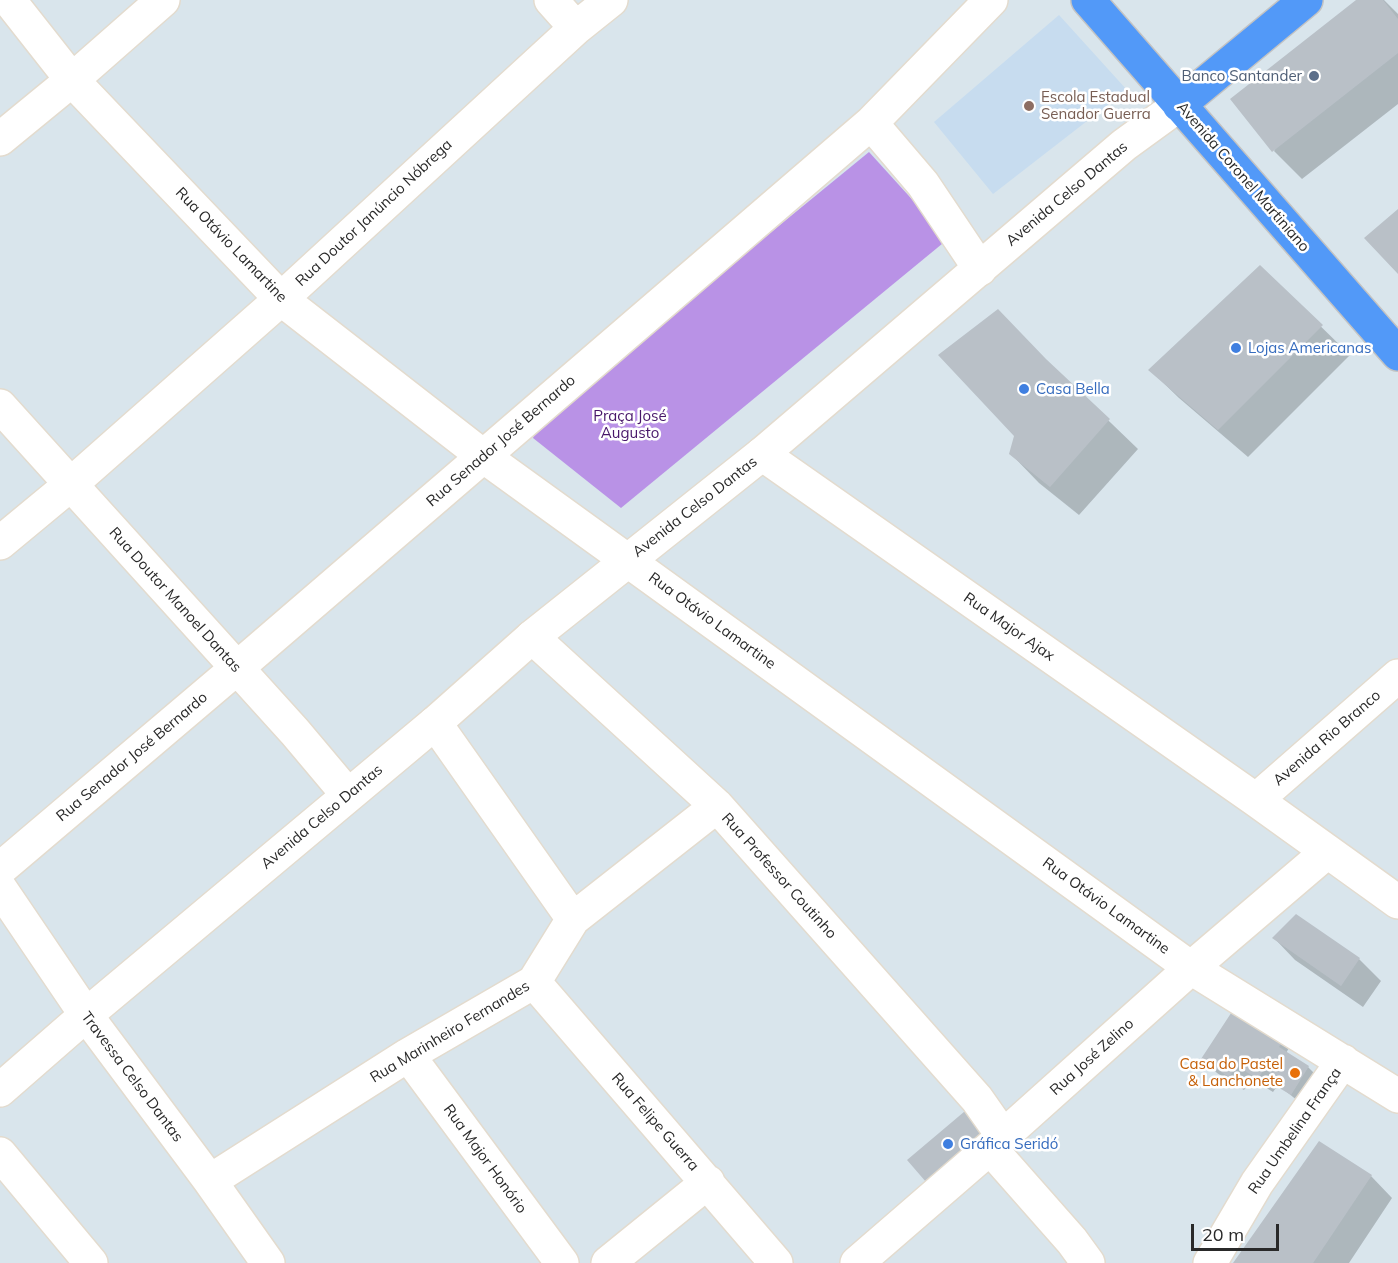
<!DOCTYPE html>
<html>
<head>
<meta charset="utf-8">
<style>
	body { margin:0 }
	#map { position:relative; width:1398px; height:1263px; overflow:hidden; background:#d9e5ec; font-family:Mulish,sans-serif }
	canvas { display:block }
	.scale { position:absolute; left:1191px; top:1224px; width:88px; height:27px; box-sizing:border-box; border:3px solid #292929; border-top:0; padding-left:8px; font-size:18px; line-height:21px; white-space:nowrap; color:#292929; -webkit-text-stroke:4px #fff; paint-order:stroke }
</style>
</head>
<body>
<div id="map">
<canvas width="1398" height="1263"></canvas>
<div class="scale">20 m</div>
</div>
<script>
const g = document.querySelector('canvas').getContext('2d');
g.lineJoin = 'round';
function paint(path, color) { g.fillStyle = color; g.fill(path, 'evenodd'); }
const toPath = rows => new Path2D(rows.map(r => 'M' + r).join(''));
function stroke(path, color, width, dash) { g.strokeStyle = color; g.lineWidth = width; g.lineCap = dash ? 'butt' : 'round'; g.setLineDash(dash || []); g.stroke(path); }
function write(font, color, halo, rows, align = 'center') {
  g.font = font + ' Mulish,sans-serif'; g.lineWidth = 5; g.setLineDash([]); g.textBaseline = 'middle'; g.strokeStyle = halo; g.fillStyle = color; for (const [text, x, y, turn = 0] of rows) {
    g.save(); g.translate(x, y); g.rotate((+turn || 0) * Math.PI / 180); g.textAlign = isNaN(turn) ? turn : align; if (halo) g.strokeText(text, 0, 0); g.fillText(text, 0, 0); g.restore();
  }
}
const education = toPath([
	[1059,15,1127,90,993,194,934,122]
]);
const green = toPath([
	[869,152,948,239,621,508,533,438,538,423]
]);
const shadow = toPath([
	[1358,0,1384,0,1398,14,1398,104,1302,179,1274,151],
	[1260,267,1350,355,1248,457,1179,398,1150,370],
	[1059,373,1138,449,1079,515,1039,483,1011,454,1016,435],
	[1274,938,1359,959,1381,981,1363,1007,1295,960],
	[1237,1006,1292,1043,1286,1053,1308,1067,1315,1074,1298,1101,1278,1085,1273,1092,1252,1079,1244,1090,1217,1073,1203,1059],
	[1371,1176,1392,1198,1349,1263,1235,1263]
]);
const building = toPath([
	[1356,0,1383,0,1398,19,1398,53,1272,152,1230,99],
	[1398,209,1398,274,1364,238],
	[1260,265,1323,325,1218,430,1148,370],
	[998,309,1046,359,1110,419,1050,487,1009,454,1014,436,938,355],
	[1296,914,1360,958,1341,986,1272,938],
	[1237,1004,1286,1035,1279,1047,1309,1066,1291,1095,1276,1086,1280,1080,1264,1069,1258,1079,1237,1066,1229,1077,1201,1059],
	[971,1106,989,1128,926,1182,907,1160],
	[1319,1141,1372,1175,1313,1263,1233,1263]
]);
const minor = toPath([
	[9,0,72,80,281,299,483,456,1191,968,1398,1096],
	[551,0,576,28],
	[871,123,923,184,980,269],
	[0,139,72,80,163,0],
	[0,406,295,732,348,795],
	[762,454,1256,800,1398,902],
	[0,543,70,485,281,299,576,28,611,0],
	[532,637,717,806,977,1099,1003,1136],
	[435,723,573,919],
	[1256,800,1398,676],
	[0,869,237,668,871,123,991,0],
	[0,888,86,1015,210,1181,268,1263],
	[534,982,776,1263],
	[408,1055,562,1263],
	[990,1148,1072,1241,1088,1263],
	[0,1154,91,1263],
	[210,1181,408,1055,534,982,573,919,717,806],
	[608,1263,708,1182],
	[857,1263,990,1148,1191,968,1327,852],
	[1210,1263,1257,1183,1343,1061]
]);
const secondary = toPath([
	[0,1090,86,1015,435,723,532,637,762,454,1124,145,1179,105]
]);
const primary = toPath([
	[1088,0,1398,354],
	[1179,105,1306,0]
]);
const markers = [
	[1314,76,6,"#5c6f8a"],
	[1029,106,6,"#8d6e63"],
	[1236,348,6,"#3f7fe0"],
	[1024,389,6,"#3f7fe0"],
	[1295,1073,6,"#e8710a"],
	[948,1144,6,"#3f7fe0"]
];
const serviceNames = [
	["Banco Santander",1302,76]
];
const educationNames = [
	["Escola Estadual",1041,97],
	["Senador Guerra",1041,114]
];
const streetNames = [
	["Avenida Coronel Martiniano",1243,177,49],
	["Avenida Celso Dantas",1067,194,-40],
	["Rua Doutor Janúncio Nóbrega",374,213,-43],
	["Rua Otávio Lamartine",231,245,46],
	["Rua Senador José Bernardo",501,441,-41],
	["Avenida Celso Dantas",695,507,-38],
	["Rua Doutor Manoel Dantas",175,600,48],
	["Rua Otávio Lamartine",712,621,36],
	["Rua Major Ajax",1009,627,35],
	["Avenida Rio Branco",1327,738,-41],
	["Rua Senador José Bernardo",132,757,-40],
	["Avenida Celso Dantas",322,817,-40],
	["Rua Professor Coutinho",779,876,48],
	["Rua Otávio Lamartine",1106,906,36],
	["Rua Marinheiro Fernandes",450,1032,-31],
	["Rua José Zelino",1092,1057,-42],
	["Travessa Celso Dantas",132,1077,53],
	["Rua Felipe Guerra",655,1122,49],
	["Rua Umbelina França",1295,1131,-55],
	["Rua Major Honório",485,1159,54]
];
const shopNames = [
	["Lojas Americanas",1248,348],
	["Casa Bella",1036,389],
	["Gráfica Seridó",960,1144]
];
const parkNames = [
	["Praça José",630,416],
	["Augusto",630,433]
];
const foodNames = [
	["Casa do Pastel",1283,1064],
	["& Lanchonete",1283,1081]
];
paint(education, '#c7dcef');
paint(green, '#b992e6');
paint(shadow, '#0003');
paint(building, '#b9c0c7');
stroke(minor, '#e3dbce', 36);
stroke(secondary, '#e3dbce', 36);
stroke(primary, '#c3c3c3', 36);
stroke(minor, '#fff', 33);
stroke(secondary, '#fff', 33);
stroke(primary, '#5299f8', 33);
for (const [x, y, r, color] of markers) { const dot = new Path2D(); dot.arc(x, y, r, 0, 2 * Math.PI); g.fillStyle = color; g.fill(dot); stroke(dot, '#fff', 2); }
write('15px', '#4e5e75', '#fff', serviceNames, 'right');
write('15px', '#785e54', '#fff', educationNames, 'left');
write('15px', '#292929', '#fff', streetNames);
write('15px', '#366cbe', '#fff', shopNames, 'left');
write('15px', '#471669', '#fff', parkNames);
write('15px', '#c56008', '#fff', foodNames, 'right');
</script>
</body>
</html>
